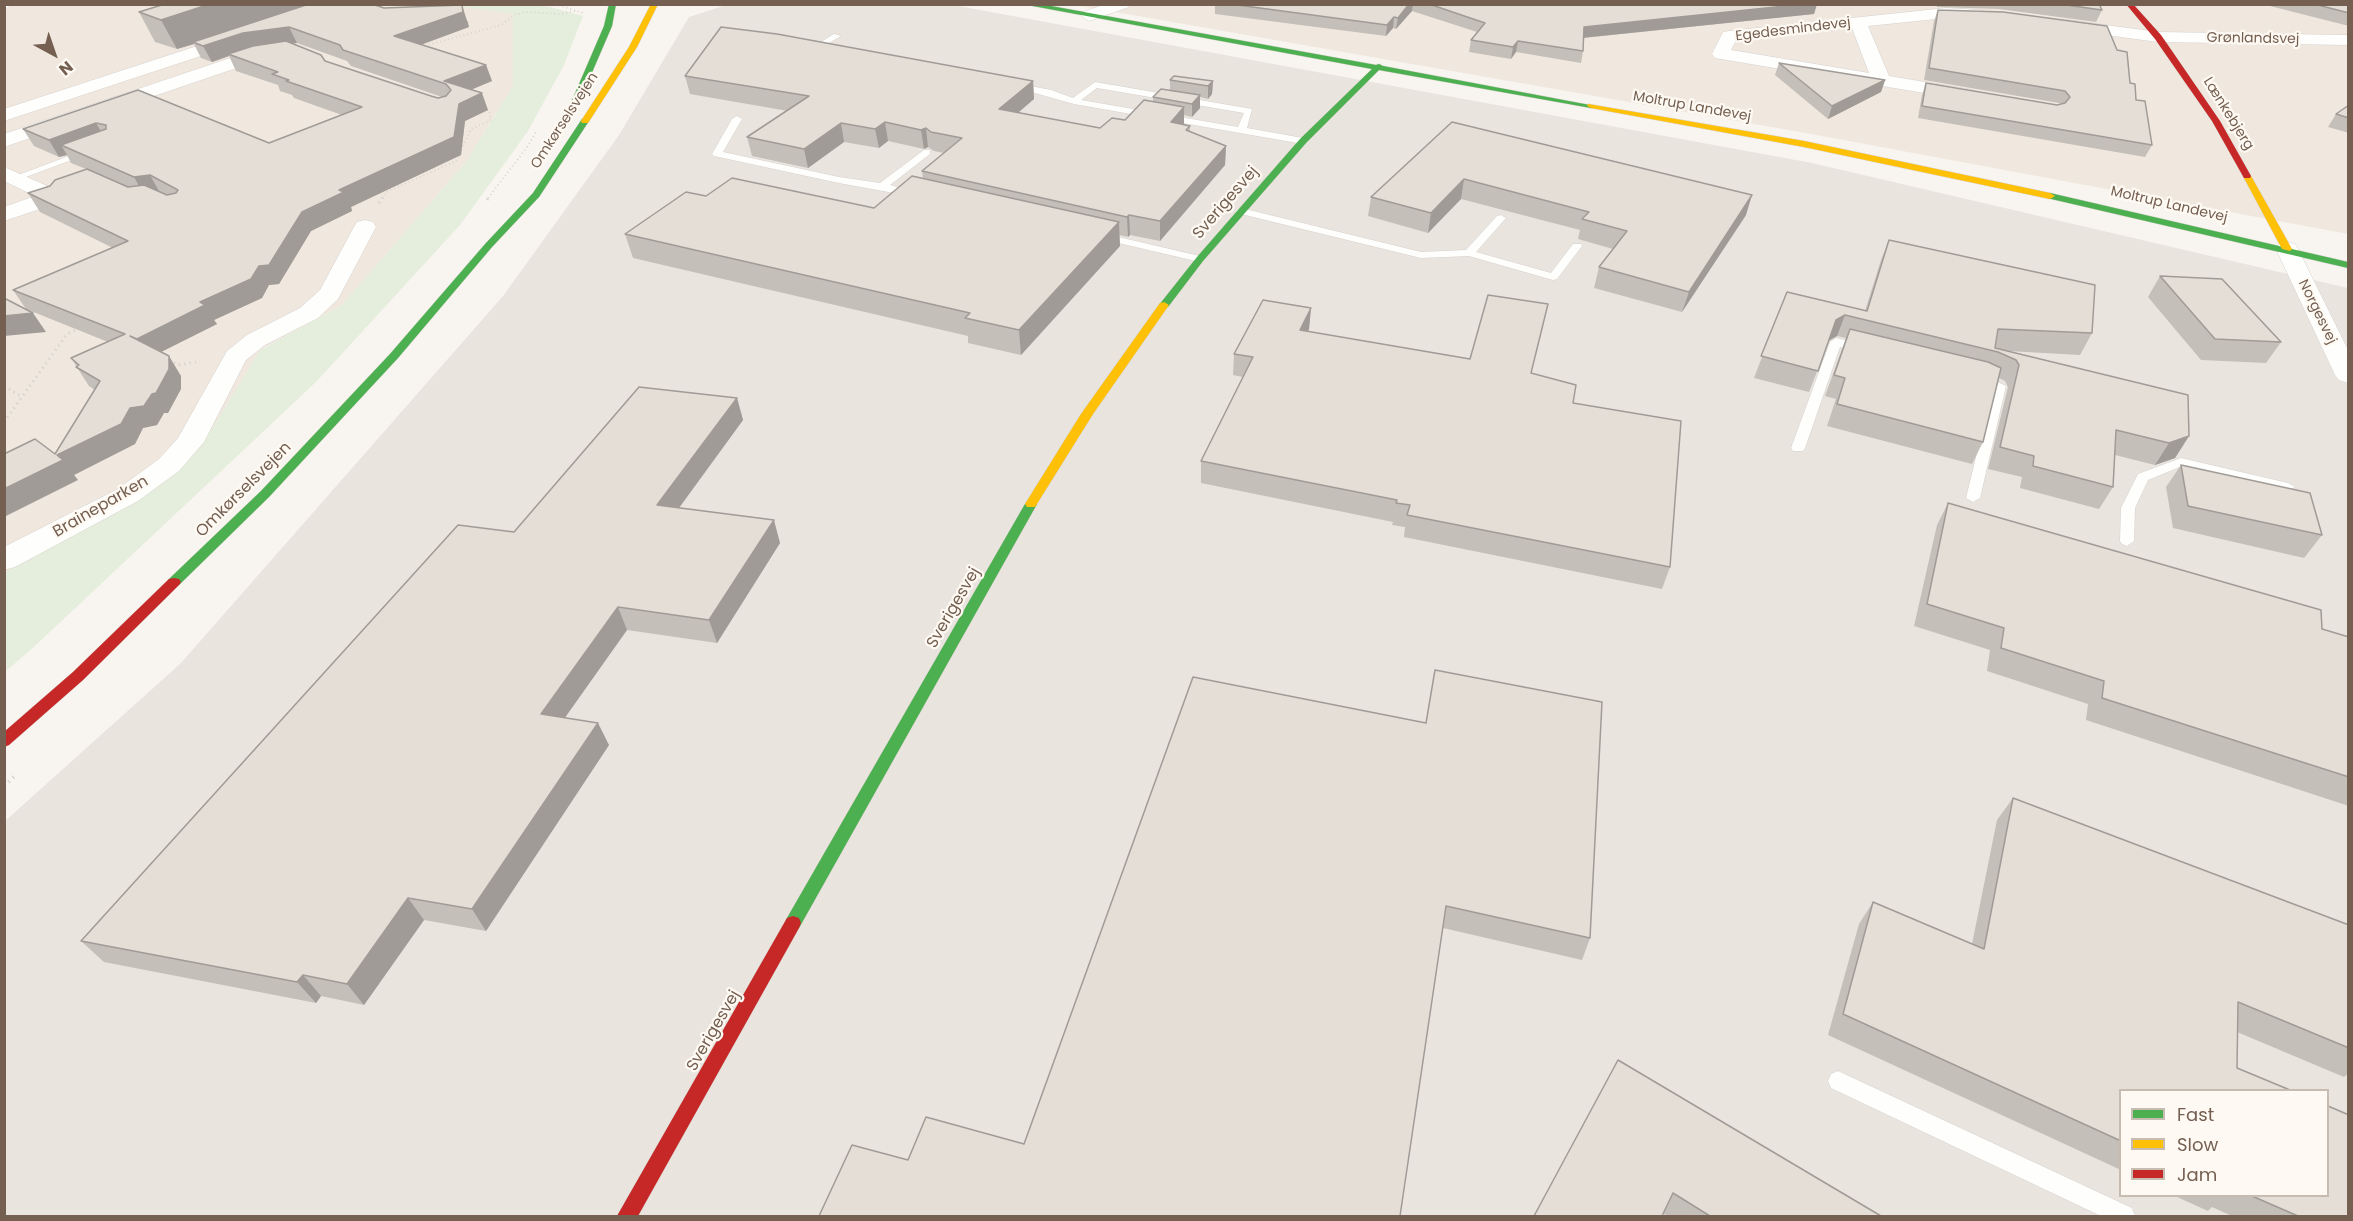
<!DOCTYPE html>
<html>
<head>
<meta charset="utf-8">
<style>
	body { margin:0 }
	#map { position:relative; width:2353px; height:1221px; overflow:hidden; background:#f8f5f0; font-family:Poppins,sans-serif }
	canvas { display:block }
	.frame { position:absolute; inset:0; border:6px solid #745f51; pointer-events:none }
	.legend { position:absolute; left:2119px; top:1089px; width:210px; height:108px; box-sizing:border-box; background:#fefaf3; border:2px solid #c7bcb2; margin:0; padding:8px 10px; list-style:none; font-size:18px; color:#745f51 }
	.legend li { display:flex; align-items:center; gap:12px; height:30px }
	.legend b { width:30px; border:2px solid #c7bcb2 }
	.north { position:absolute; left:24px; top:24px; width:60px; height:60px; -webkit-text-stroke:4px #fefaf3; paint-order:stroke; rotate:140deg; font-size:16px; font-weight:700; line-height:24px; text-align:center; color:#745f51 }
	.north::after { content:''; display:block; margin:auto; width:21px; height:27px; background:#745f51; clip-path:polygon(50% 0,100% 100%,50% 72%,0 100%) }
</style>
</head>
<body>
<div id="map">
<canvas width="2353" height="1221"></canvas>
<div class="frame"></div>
<ul class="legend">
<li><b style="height:8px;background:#4caf50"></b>Fast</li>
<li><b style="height:8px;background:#ffc107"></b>Slow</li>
<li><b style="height:8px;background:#c62828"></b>Jam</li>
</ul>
<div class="north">N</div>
</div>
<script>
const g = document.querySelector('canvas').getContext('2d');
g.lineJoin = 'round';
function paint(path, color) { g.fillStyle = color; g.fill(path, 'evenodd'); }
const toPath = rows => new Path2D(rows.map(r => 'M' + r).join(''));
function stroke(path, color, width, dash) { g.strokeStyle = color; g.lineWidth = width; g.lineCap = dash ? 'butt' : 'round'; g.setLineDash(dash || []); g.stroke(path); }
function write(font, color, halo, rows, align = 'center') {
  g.font = font + ' Poppins,sans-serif'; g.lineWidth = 4.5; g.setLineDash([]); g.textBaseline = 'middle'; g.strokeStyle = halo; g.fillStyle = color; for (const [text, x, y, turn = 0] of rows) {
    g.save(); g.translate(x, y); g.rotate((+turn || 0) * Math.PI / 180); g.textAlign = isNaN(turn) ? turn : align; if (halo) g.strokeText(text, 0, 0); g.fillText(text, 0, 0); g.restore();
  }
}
const residential = toPath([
	[5,5,526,5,513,14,513,86,466,162,341,306,260,350,202,447,146,494,5,572],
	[1075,5,2348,5,2348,234,1811,134]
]);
const industrial = toPath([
	[726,5,953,5,1812,163,2348,288,2348,1216,5,1216,4,822,181,663,503,296,619,135,689,17],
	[2120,1090,2328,1090,2328,1196,2120,1196]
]);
const green = toPath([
	[449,5,543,5,583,16,564,65,528,131,460,225,316,382,36,645,5,672,5,572,146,494,201,447,260,350,341,306,466,162,513,86,513,14]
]);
const pathFar2 = toPath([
	[555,4,583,13],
	[421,47,501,25,514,15,527,12,559,14,575,11],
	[382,198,386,192,456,161,471,129,491,120,489,110,484,109],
	[488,198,528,146,537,130]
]);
const pathFar1 = toPath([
	[487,200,489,197],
	[379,203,383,197],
	[169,360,178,365,196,362],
	[4,386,22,397],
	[4,422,67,334,82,327]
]);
const path = toPath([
	[4,786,17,774]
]);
const lane = toPath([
	[4,4,15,4,4,9,4,4],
	[834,34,841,36,822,47,826,48,826,52,811,48,834,34],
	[1095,82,1252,109,1247,128,1303,138,1308,141,1303,144,1074,104,1010,86,1014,83,1051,90,1073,98,1095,82],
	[1097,88,1244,113,1238,127,1081,100,1097,88],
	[737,116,742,119,723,152,839,177,880,183,924,150,930,150,930,154,890,185,921,194,916,197,839,183,714,156,712,154,732,119,737,116],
	[85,150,93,152,18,180,10,178,85,150],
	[1241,208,1421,252,1466,250,1497,216,1501,215,1506,218,1476,252,1551,273,1573,244,1581,244,1582,246,1557,279,1553,280,1469,256,1421,258,1237,213,1236,211,1241,208],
	[1101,233,1204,257,1205,259,1200,262,1097,238,1097,234,1101,233],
	[1836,338,1866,345,1868,348,1862,352,1840,347,1805,448,1803,451,1793,451,1791,448,1830,342,1836,338],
	[1979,373,2006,386,1980,498,1973,502,1966,498,1993,388,1975,380,1973,377,1979,373],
	[2181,458,2288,483,2295,487,2288,491,2182,466,2148,480,2135,508,2134,541,2127,546,2122,544,2120,541,2121,508,2138,474,2181,458],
	[1838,1071,2132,1208,2135,1216,2101,1216,1831,1088,1828,1081,1831,1074,1838,1071]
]);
const street = toPath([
	[1106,4,1131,4,1129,7,1089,21,1081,16,1083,12,1106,4],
	[1946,8,1980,10,1988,15,1980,20,1946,18,1868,26,1889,76,1973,90,1975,94,1973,98,1966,100,1721,59,1715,58,1712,54,1723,32,1729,31,1946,8],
	[1852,28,1869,73,1731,50,1736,40,1852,28],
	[2068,20,2158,32,2348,35,2348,45,2158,42,2062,29,2060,25,2062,21,2068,20],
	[237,33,243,34,246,38,243,42,4,121,4,109,237,33],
	[274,48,280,49,283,53,280,57,260,60,4,147,4,134,251,51,274,48],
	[4,167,61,192,64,197,61,202,4,221,4,207,35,196,4,181,4,167],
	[365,220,373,222,376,227,338,299,318,318,265,345,246,360,204,442,179,471,138,501,15,567,4,570,4,547,118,489,159,459,178,438,227,351,247,335,300,308,320,290,354,227,357,222,365,220],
	[2287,242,2295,244,2298,249,2348,350,2348,383,2339,380,2335,375,2276,249,2279,244,2287,242]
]);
const fast = toPath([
	[609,4,616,4,612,26,581,98,567,122,561,122,560,120,573,98,604,26,609,4],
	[1022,4,1040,4,1376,65,1379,64,1383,66,1595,106,1591,108,1379,70,1306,143,1203,261,1168,307,1164,308,1159,305,1197,257,1300,139,1372,69,1022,4],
	[582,119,589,121,539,197,492,247,398,358,269,497,179,585,169,585,167,582,169,579,261,491,390,354,486,243,533,193,582,119],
	[2050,193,2348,262,2348,268,2047,198,2047,194,2050,193],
	[1031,500,1037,504,799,928,793,930,787,928,785,923,787,918,1025,504,1031,500]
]);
const slow = toPath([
	[651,4,658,4,637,47,588,123,582,123,581,121,629,47,651,4],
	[1588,104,1804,141,2050,193,2055,196,2050,199,1804,147,1591,108,1587,106,1588,104],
	[2244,174,2251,176,2292,249,2290,251,2282,249,2243,176,2244,174],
	[1164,302,1169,305,1093,414,1035,507,1027,507,1025,504,1081,414,1160,303,1164,302]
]);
const jam = toPath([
	[2126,4,2133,4,2161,35,2220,121,2251,176,2250,178,2244,178,2212,121,2155,39,2126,4],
	[174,578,179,579,181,582,179,585,83,680,9,745,4,747,4,732,73,672,169,579,174,578],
	[793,916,799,918,801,923,799,928,638,1216,617,1216,787,918,793,916]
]);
const wall = toPath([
	[1215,4,1817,4,1814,14,1583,38,1583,51,1581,63,1516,52,1511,59,1469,52,1471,40,1477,32,1412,11,1396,29,1393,28,1386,36,1215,14],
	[1937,4,2099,4,2102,10,2096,22,1999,9,1937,7],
	[2262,4,2349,4,2349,26],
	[384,8,468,21,469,27,421,45,486,65,492,81,471,90,488,110,465,121,461,155,351,207,352,211,311,231,279,284,269,285,262,298,214,320,217,324,161,352,181,376,181,389,168,413,164,413,157,425,143,428,135,444,74,475,78,480,55,454,95,390,89,386,71,358,108,342,26,309,13,290,113,248,40,212,28,193,50,186,86,169,71,163,67,155,59,157,34,146,23,129,138,90,269,143,342,115,294,98,292,95,280,91,278,85,236,71,229,56,212,62,201,58,194,44,177,49,155,42,139,12],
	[297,43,347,61,351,66,442,97,438,98,325,61,292,44],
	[1938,10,2130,83,2152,145,2145,157,1918,118,1922,95,1926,83,2057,105,2061,104,2059,103,1924,80,1934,21],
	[1779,63,1885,80,1881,92,1828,119,1775,75],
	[685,76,1033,81,1034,99,1018,113,1100,128,1125,120,1153,102,1153,97,1170,90,1170,80,1213,81,1212,94,1208,99,1200,97,1200,108,1192,117,1184,115,1184,124,1190,126,1190,132,1226,146,1225,165,1160,241,1130,235,1128,237,1119,235,1120,246,1021,355,968,343,968,336,633,258,625,234,706,196,874,208,923,178,922,171,944,153,934,151,928,147,924,149,888,141,879,148,844,142,808,168,752,156,747,137,788,111,690,94],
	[2349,105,2349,133,2328,127,2336,114],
	[1452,122,1746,215,1682,312,1594,288,1599,267,1613,249,1578,239,1580,230,1461,199,1428,233,1368,216,1371,197],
	[1889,240,2092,333,2080,355,2008,351,2189,436,2175,458,2155,465,2115,455,2113,487,2099,509,2020,488,2022,477,1988,469,2008,387,2005,381,1999,378,1983,442,1972,464,1827,426,1836,399,1825,396,1846,338,1837,336,1829,341,1809,392,1754,378,1787,292,1865,311,1881,260],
	[2160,276,2281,342,2266,363,2201,360,2148,297],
	[1311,308,1309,329,1308,332,1531,373,1573,403,1670,567,1662,589,1404,537,1405,527,1392,525,1393,522,1201,483,1201,461,1243,377,1233,375,1234,354],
	[737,398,743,420,679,508,780,543,717,643,627,630,565,717,609,745,486,931,424,920,364,1005,321,996,316,1003,104,962,81,941,514,532],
	[2181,465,2322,535,2304,558,2173,528,2166,487],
	[1948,503,2322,629,2349,637,2349,806,2086,720,2088,704,1987,671,1990,650,1914,626,1937,525],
	[1435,670,1590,938,1582,960,1443,928,1400,1216,908,1160,1024,1144,1426,723],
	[2013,798,2349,1048,2349,1073,2344,1077,2237,1032,2121,1090,2121,1170,1828,1035,1859,924,1873,902,1972,944,1997,820],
	[1618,1060,1881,1216,1668,1216,1664,1214],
	[2175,1196,2328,1196,2349,1216,2232,1216,2212,1207,2208,1211]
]);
const shadedWall = toPath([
	[210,4,312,4,193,42,194,44,177,49,161,20],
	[1409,4,1413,4,1412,11,1396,29,1398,18],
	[1804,4,1817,4,1814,14,1581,38,1584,27],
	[462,5,469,27,401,52,394,36],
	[1394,17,1393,28,1386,36,1387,25],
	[289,27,297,43,251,49,228,54,229,56,212,62,203,46,243,33],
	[1518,41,1516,52,1511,59,1513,47],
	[486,65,492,81,453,97,451,90,444,81],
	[1885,80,1881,92,1828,119,1832,106],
	[1033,81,1034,99,1000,128,999,109],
	[1213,81,1212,94,1208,99,1208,86],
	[482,93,488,110,465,121,461,155,351,207,352,211,311,231,279,284,269,285,262,298,214,320,217,324,149,358,137,339,259,266,302,212,339,190,459,104],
	[1200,95,1200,108,1192,117,1192,104],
	[1184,107,1184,126,1171,122],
	[885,122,888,141,879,148,875,129],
	[96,123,106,140,61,145,67,155,59,157,49,140],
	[841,123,844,142,808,168,804,149],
	[926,128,928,147,924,149,921,130],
	[1226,146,1225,165,1160,241,1160,221],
	[150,175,160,193,144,195,134,177],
	[1464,179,1461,199,1428,233,1431,213],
	[1752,195,1746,215,1682,312,1689,292],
	[1129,215,1130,235,1128,237,1127,217],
	[1119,222,1120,246,1021,355,1019,330],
	[1311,308,1309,329,1298,351,1300,330],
	[33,313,46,332,4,336,4,316],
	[1845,315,1837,336,1828,341,1836,320],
	[169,356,181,376,181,389,168,413,164,413,157,425,143,428,135,444,74,475,78,480,4,517,4,489,130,408],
	[737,398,743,420,665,527,657,505],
	[2189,436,2175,458,2155,465,2169,443],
	[774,520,780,543,717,643,709,620],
	[618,607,627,630,552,736,541,714],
	[598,723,609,745,486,931,472,909],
	[408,898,424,920,364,1005,347,984],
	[303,975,321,996,316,1003,297,982]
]);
const building = toPath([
	[165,4,210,4,161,20,139,12,165,4],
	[309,4,372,4,384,8,462,5,463,12,394,36,486,65,444,81,482,93,459,104,454,137,339,190,344,192,302,212,269,265,259,266,251,279,200,302,205,305,137,339,130,336,169,356,169,369,156,393,152,394,144,406,130,408,121,424,57,455,63,460,4,489,4,454,35,439,55,454,100,381,76,367,79,365,71,358,125,334,13,290,128,241,28,193,50,186,55,180,87,169,128,187,144,185,167,195,176,193,178,190,150,175,134,177,61,145,106,129,106,125,96,123,49,140,23,129,138,90,269,143,362,107,286,81,289,80,272,74,278,72,228,54,253,46,286,41,321,55,325,61,431,96,438,98,446,96,451,90,446,84,343,50,340,45,289,27,243,33,203,46,193,42,309,4],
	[1230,4,1409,4,1398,18,1394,17,1387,25,1230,4],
	[1429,4,1804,4,1584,27,1583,51,1518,41,1513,47,1471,40,1485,23,1429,4],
	[2059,4,2099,4,2102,10,2059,4],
	[2314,4,2349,4,2349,13,2314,4],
	[1938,10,2003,12,2107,26,2117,50,2127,52,2130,83,2135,84,2136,100,2145,101,2152,145,1922,106,1926,83,2057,105,2065,103,2070,97,2065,91,1929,68,1938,10],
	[721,27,777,34,1033,81,999,109,1100,128,1112,118,1125,120,1144,100,1184,107,1171,122,1190,126,1186,130,1226,146,1160,221,1129,215,1127,217,922,171,962,138,931,132,926,128,921,130,885,122,875,129,841,123,804,149,747,137,809,96,685,76,721,27],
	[1779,63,1885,80,1832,106,1779,63],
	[1174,76,1213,81,1208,86,1170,80,1174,76],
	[1161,89,1200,95,1192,104,1153,97,1161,89],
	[2349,105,2349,118,2336,114,2349,105],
	[1452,122,1752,195,1689,292,1599,267,1627,231,1582,219,1589,212,1464,179,1431,213,1371,197,1452,122],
	[912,176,1119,222,1019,330,965,318,970,313,625,234,686,192,706,196,732,178,874,208,912,176],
	[1889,240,2095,285,2092,333,1998,329,1995,348,2188,395,2189,436,2169,443,2116,430,2113,487,2033,466,2034,456,2000,447,2019,365,2016,360,1998,352,1845,315,1836,320,1818,371,1761,356,1787,292,1867,311,1889,240],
	[2160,276,2222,279,2281,342,2215,339,2160,276],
	[1488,295,1548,304,1531,373,1576,385,1573,403,1681,421,1670,567,1407,515,1410,505,1396,503,1397,500,1201,461,1253,357,1234,354,1263,300,1311,308,1300,330,1470,359,1488,295],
	[4,298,33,313,4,316,4,298],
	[1850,329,1988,362,2001,368,1983,442,1837,404,1845,378,1834,375,1850,329],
	[639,387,737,398,657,505,774,520,709,620,618,607,541,714,598,723,472,909,408,898,347,984,303,975,297,982,81,941,458,525,514,532,639,387],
	[2181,465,2310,493,2322,535,2188,506,2181,465],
	[1948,503,2321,610,2322,629,2349,637,2349,777,2102,698,2104,681,2001,648,2004,628,1927,604,1948,503],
	[1435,670,1602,702,1590,938,1446,906,1400,1216,819,1216,852,1145,908,1160,926,1117,1024,1144,1193,677,1426,723,1435,670],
	[2013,798,2349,925,2349,1048,2238,1002,2237,1068,2290,1090,2121,1090,2121,1141,1843,1014,1873,902,1984,949,2013,798],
	[1618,1060,1881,1216,1710,1216,1673,1193,1662,1216,1534,1216,1618,1060],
	[2328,1106,2349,1115,2349,1216,2298,1216,2252,1196,2328,1196,2328,1106]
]);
const farStreetnames = [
	["Egedesmindevej",1793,30,-7],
	["Grønlandsvej",2253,39,1],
	["Moltrup Landevej",1692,107,10],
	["Lænkebjerg",2228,114,58],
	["Omkørselsvejen",565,121,-57],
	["Moltrup Landevej",2169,205,13],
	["Norgesvej",2317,312,64]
];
const streetNames = [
	["Sverigesvej",1226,203,-49],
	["Omkørselsvejen",244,490,-45],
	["Braineparken",101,507,-30],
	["Sverigesvej",954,608,-60],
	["Sverigesvej",714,1031,-60]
];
paint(residential, '#f0e8df');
paint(industrial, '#eae4df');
paint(green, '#e5eedc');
stroke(lane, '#d7d2ce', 1);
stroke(street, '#d7d2ce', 1);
stroke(fast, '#d6d1cb', 1);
stroke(slow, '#d6d1cb', 1);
stroke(jam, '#d6d1cb', 1);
stroke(pathFar2, '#dad5d0', 2, [1, 3]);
stroke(pathFar1, '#dad5d0', 3, [1.5, 4]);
stroke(path, '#dad5d0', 4, [1.5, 4.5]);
paint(lane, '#fefefd');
paint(street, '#fefefd');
paint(fast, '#4caf50');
paint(slow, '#ffc107');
paint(jam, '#c62828');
paint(wall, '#c4bfb9');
paint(shadedWall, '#a09b96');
paint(building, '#e4ded7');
stroke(building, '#a09b96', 1.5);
write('14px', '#745f51', '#fefaf3', farStreetnames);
write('16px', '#745f51', '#fefaf3', streetNames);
</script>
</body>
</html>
